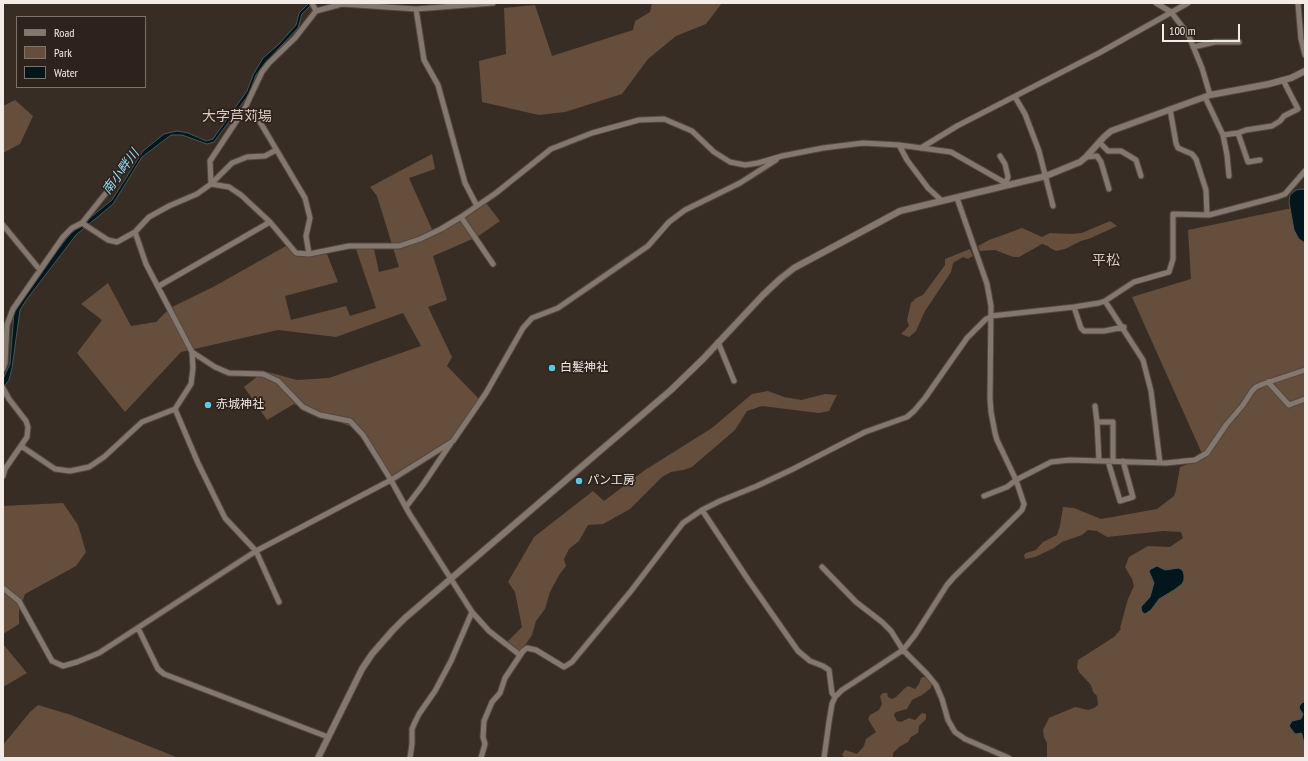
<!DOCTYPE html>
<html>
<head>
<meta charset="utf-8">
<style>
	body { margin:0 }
	#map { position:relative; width:1308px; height:761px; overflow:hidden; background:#382d25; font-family:"PT Sans Narrow",sans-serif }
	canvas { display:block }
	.frame { position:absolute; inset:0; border:4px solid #f2ebe6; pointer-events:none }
	.legend { position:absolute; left:16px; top:16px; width:130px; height:72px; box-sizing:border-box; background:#2e231c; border:1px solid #7c736d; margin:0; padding:5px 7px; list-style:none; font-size:12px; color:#f2ebe6 }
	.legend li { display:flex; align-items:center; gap:8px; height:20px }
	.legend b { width:20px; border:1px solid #7c736d }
	.scale { position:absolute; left:1162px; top:24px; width:78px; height:18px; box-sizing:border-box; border:2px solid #f2ebe6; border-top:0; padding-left:5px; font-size:12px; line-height:14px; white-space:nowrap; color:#f2ebe6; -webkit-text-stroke:3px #2e231c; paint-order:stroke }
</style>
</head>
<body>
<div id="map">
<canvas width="1308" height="761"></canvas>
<div class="frame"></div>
<ul class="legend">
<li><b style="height:5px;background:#84776e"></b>Road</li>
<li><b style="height:11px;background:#664e3c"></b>Park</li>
<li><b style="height:11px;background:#02161c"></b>Water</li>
</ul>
<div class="scale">100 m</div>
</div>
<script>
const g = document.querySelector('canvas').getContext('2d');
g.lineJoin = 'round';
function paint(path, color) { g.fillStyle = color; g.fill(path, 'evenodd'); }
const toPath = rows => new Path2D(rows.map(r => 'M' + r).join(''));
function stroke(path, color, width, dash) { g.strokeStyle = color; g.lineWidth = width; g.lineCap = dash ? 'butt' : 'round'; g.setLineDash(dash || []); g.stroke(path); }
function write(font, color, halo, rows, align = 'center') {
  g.font = font + ' "PT Sans Narrow","Noto Sans JP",sans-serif'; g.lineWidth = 3.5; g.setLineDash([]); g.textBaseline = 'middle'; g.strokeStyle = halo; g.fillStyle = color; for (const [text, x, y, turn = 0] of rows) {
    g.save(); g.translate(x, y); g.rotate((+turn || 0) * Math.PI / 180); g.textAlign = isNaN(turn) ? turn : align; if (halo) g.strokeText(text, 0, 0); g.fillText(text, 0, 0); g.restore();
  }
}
const green = toPath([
	[652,3,722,3,706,24,676,36,648,59,622,94,565,112,539,115,482,102,479,61,506,54,504,8,535,5,552,56,633,30,635,21,650,12],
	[15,100,33,116,20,144,3,153,3,106],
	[432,154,435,169,409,178,434,234,486,203,500,221,477,237,433,256,447,300,428,307,452,357,447,366,479,399,452,439,391,478,357,429,294,404,267,420,244,387,264,371,297,380,329,378,421,346,403,313,336,337,278,330,181,352,125,412,77,353,102,320,81,304,108,283,131,326,156,322,170,308,215,286,286,246,295,255,327,254,338,282,285,296,291,320,346,306,350,316,376,308,356,249,374,249,379,272,399,267,377,196,370,187],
	[1297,207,1305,217,1305,758,1047,758,1047,743,1044,737,1043,730,1049,718,1075,707,1088,710,1094,708,1098,705,1097,696,1093,692,1091,685,1079,672,1077,667,1078,660,1114,637,1121,629,1120,628,1128,599,1134,586,1132,579,1125,567,1129,557,1148,546,1170,547,1183,538,1181,532,1163,531,1107,537,1097,531,1088,530,1082,535,1062,542,1054,548,1035,557,1025,559,1024,555,1026,553,1036,550,1043,542,1057,535,1060,526,1063,507,1074,508,1101,519,1157,509,1174,496,1176,490,1180,467,1204,458,1132,297,1191,279,1188,230],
	[1110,221,1117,226,1091,238,1081,241,1065,249,1056,251,1050,248,1048,246,1042,244,1019,257,1013,257,995,250,980,251,978,246,989,240,1022,228,1042,237,1050,233,1070,234,1082,233],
	[970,249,973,256,968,259,963,257,953,263,951,272,925,311,916,331,909,337,901,334,909,326,907,320,911,303,916,298,923,295,945,265,945,259],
	[768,391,784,397,801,400,825,394,837,395,829,411,819,413,762,406,747,411,735,430,692,467,683,470,671,472,662,477,630,509,603,524,588,525,579,541,569,549,564,559,566,566,559,575,550,592,545,609,536,621,532,635,526,644,519,652,513,645,507,642,522,627,515,592,508,582,534,537,593,491,604,501,645,470,712,428,752,394],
	[63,503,78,525,86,552,76,566,25,594,19,611,19,624,3,634,3,506],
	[3,644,27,673,3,687],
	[926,676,932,682,931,688,922,695,912,700,907,709,896,712,894,715,897,721,901,722,909,718,915,720,922,713,926,714,926,719,919,726,918,733,911,737,908,742,899,747,893,753,893,758,845,758,842,755,845,750,857,754,864,746,866,739,876,732,868,719,870,715,879,710,882,704,880,696,883,693,887,693,888,697,892,699,896,697,905,688,908,686,915,689,919,684,921,678],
	[38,705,71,715,176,757,183,758,3,758,3,745,30,712]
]);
const water = toPath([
	[309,3,313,3,302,14,298,28,267,61,256,75,249,94,214,142,207,144,182,135,171,135,142,157,113,204,76,235,27,299,20,310,12,368,9,380,3,388,3,379,10,364,14,312,48,262,70,234,112,200,143,151,164,134,177,131,188,133,206,141,213,139,247,91,253,75,263,58,278,45,296,25,299,13,309,3],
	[1303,189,1305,190,1305,243,1299,239,1294,230,1289,202,1290,195,1296,190,1303,189],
	[1157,566,1165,570,1179,568,1183,571,1184,575,1184,580,1182,584,1174,590,1159,599,1151,610,1145,614,1142,612,1141,607,1150,597,1154,583,1149,571,1151,569,1157,566],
	[1303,702,1305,702,1305,749,1302,734,1301,733,1295,734,1289,726,1292,721,1301,719,1302,717,1303,714,1299,708,1300,705,1303,702]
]);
const minor = toPath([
	[312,3,316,11],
	[1156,3,1171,12,1188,34,1202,68,1210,95],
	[1298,3,1301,39,1305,55],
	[416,9,424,60,438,85,465,183,477,206],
	[1193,47,1215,42,1239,42],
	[1015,97,1025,114,1039,151,1053,206],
	[1205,97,1223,135,1238,133,1246,130,1272,126,1280,121,1284,116,1298,109,1283,80],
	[245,108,260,122,305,198,310,218,306,236,309,254],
	[1170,109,1176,143,1178,148,1192,154,1196,159,1206,190,1207,215],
	[1238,133,1248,162,1260,160],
	[1223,135,1227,155,1229,176],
	[1099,142,1108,151,1121,151,1136,160,1141,176],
	[899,145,907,160,928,188,942,201],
	[921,148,957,126,1099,53,1188,3],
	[1000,156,1005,164,1008,177,1006,183],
	[1086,157,1097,156,1101,162,1109,189],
	[211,184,210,161,245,108,262,72,269,63,295,38,316,11,342,4,416,9,493,3],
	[211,184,232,163,247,157,265,156,276,150],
	[461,217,493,264],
	[82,223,110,188,118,174],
	[3,225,40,270],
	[135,232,146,264,192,352,215,367,229,373,263,374,278,381,303,407,320,415,350,421,363,435,391,480,409,513,472,612,489,631,520,655],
	[159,286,270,222],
	[1105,301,1143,360,1151,391,1160,463],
	[1074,307,1081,328,1084,331,1104,331,1124,327],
	[991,316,1074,307,1099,303,1105,301,1134,282,1169,272,1173,259,1173,214,1209,215,1277,197,1285,194,1305,171],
	[718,342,734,381],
	[3,369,5,363,7,325,13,309,63,237,72,228,82,223,108,240,117,242,135,232,149,217,169,206,197,194,211,184,229,187,241,195,270,222,296,253,309,254,349,246,399,246,420,239,441,229,461,217,496,193,551,149,592,133,639,120,664,119,692,131,714,152,730,162,745,165,758,163,782,156,823,148,863,143,899,145,951,152,1009,185],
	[1268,382,1289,405,1305,399],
	[3,388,9,399,26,421,28,427,27,437,5,469,3,476],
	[1095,406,1097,422,1099,461],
	[175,409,198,463,225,518,256,551,279,602],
	[1097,422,1113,422,1113,461],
	[21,446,55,469,70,471,89,467,104,457,142,422,175,409,191,384,193,368,192,352],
	[1108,461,1120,501,1133,497,1123,461],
	[984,496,1007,487,1016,480,1051,462,1070,460,1166,463,1195,460,1207,453,1226,425,1243,405,1252,391,1256,387,1263,384,1305,370],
	[406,507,422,486,451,443],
	[702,510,749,581,798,651,810,661,823,666,829,670,832,693,835,697],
	[822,567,856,602,882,622,891,631,903,650,927,674,936,685,942,699,948,720,955,732,965,739,1009,758],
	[3,588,19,601,52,661,63,666,77,662,99,653,256,551,391,480,453,441,486,393,523,328,532,318,558,308,648,246,669,222,685,210,740,183,776,160],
	[138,628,158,669,164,674,328,737],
	[410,758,412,744,412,729,415,722,419,714,435,691,451,661,472,612],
	[481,758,485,744,483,737,484,721,492,702,500,693,505,678,523,651,527,648,536,650,564,667,572,662,631,591,676,532,683,523,702,510,720,501,757,486,793,469,865,432,907,417,914,411,925,398,967,338,986,319,991,317],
	[824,758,829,722,832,704,835,697,842,690,853,683,903,650,915,635,947,585,954,577,1022,510,1024,504,1016,480,997,440,995,433,991,412,990,398,991,306,987,284,957,198]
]);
const tertiary = toPath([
	[318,758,362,669,372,654,393,630,405,618,671,390,703,359,763,295,780,279,794,268,900,211,1046,176,1080,162,1086,157,1104,137,1111,131,1210,95,1269,84,1291,78,1305,71]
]);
const markers = [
	[552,368,4,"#5bc8e6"],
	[208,405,4,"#5bc8e6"],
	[579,481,4,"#5bc8e6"]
];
const poiNames = [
	["白髪神社",560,368],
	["赤城神社",216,405],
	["パン工房",587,481]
];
const waterNames = [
	["南小畔川",121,172,-54]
];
const quarterNames = [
	["大字芦苅場",237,117],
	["平松",1106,261]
];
paint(green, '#664e3c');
paint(water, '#02161c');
stroke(water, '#4a5659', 1);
stroke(minor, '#524842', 7);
stroke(tertiary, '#524842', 8);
stroke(minor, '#84776e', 5);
stroke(tertiary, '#84776e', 6);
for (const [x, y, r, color] of markers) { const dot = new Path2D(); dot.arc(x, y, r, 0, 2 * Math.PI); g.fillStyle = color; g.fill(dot); stroke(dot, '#2e231c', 1.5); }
write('12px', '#f2ebe6', '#2e231c', poiNames, 'left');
write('italic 13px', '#91dcf3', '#2e231c', waterNames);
write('14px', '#daccc2', '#2e231c', quarterNames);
</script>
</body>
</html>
